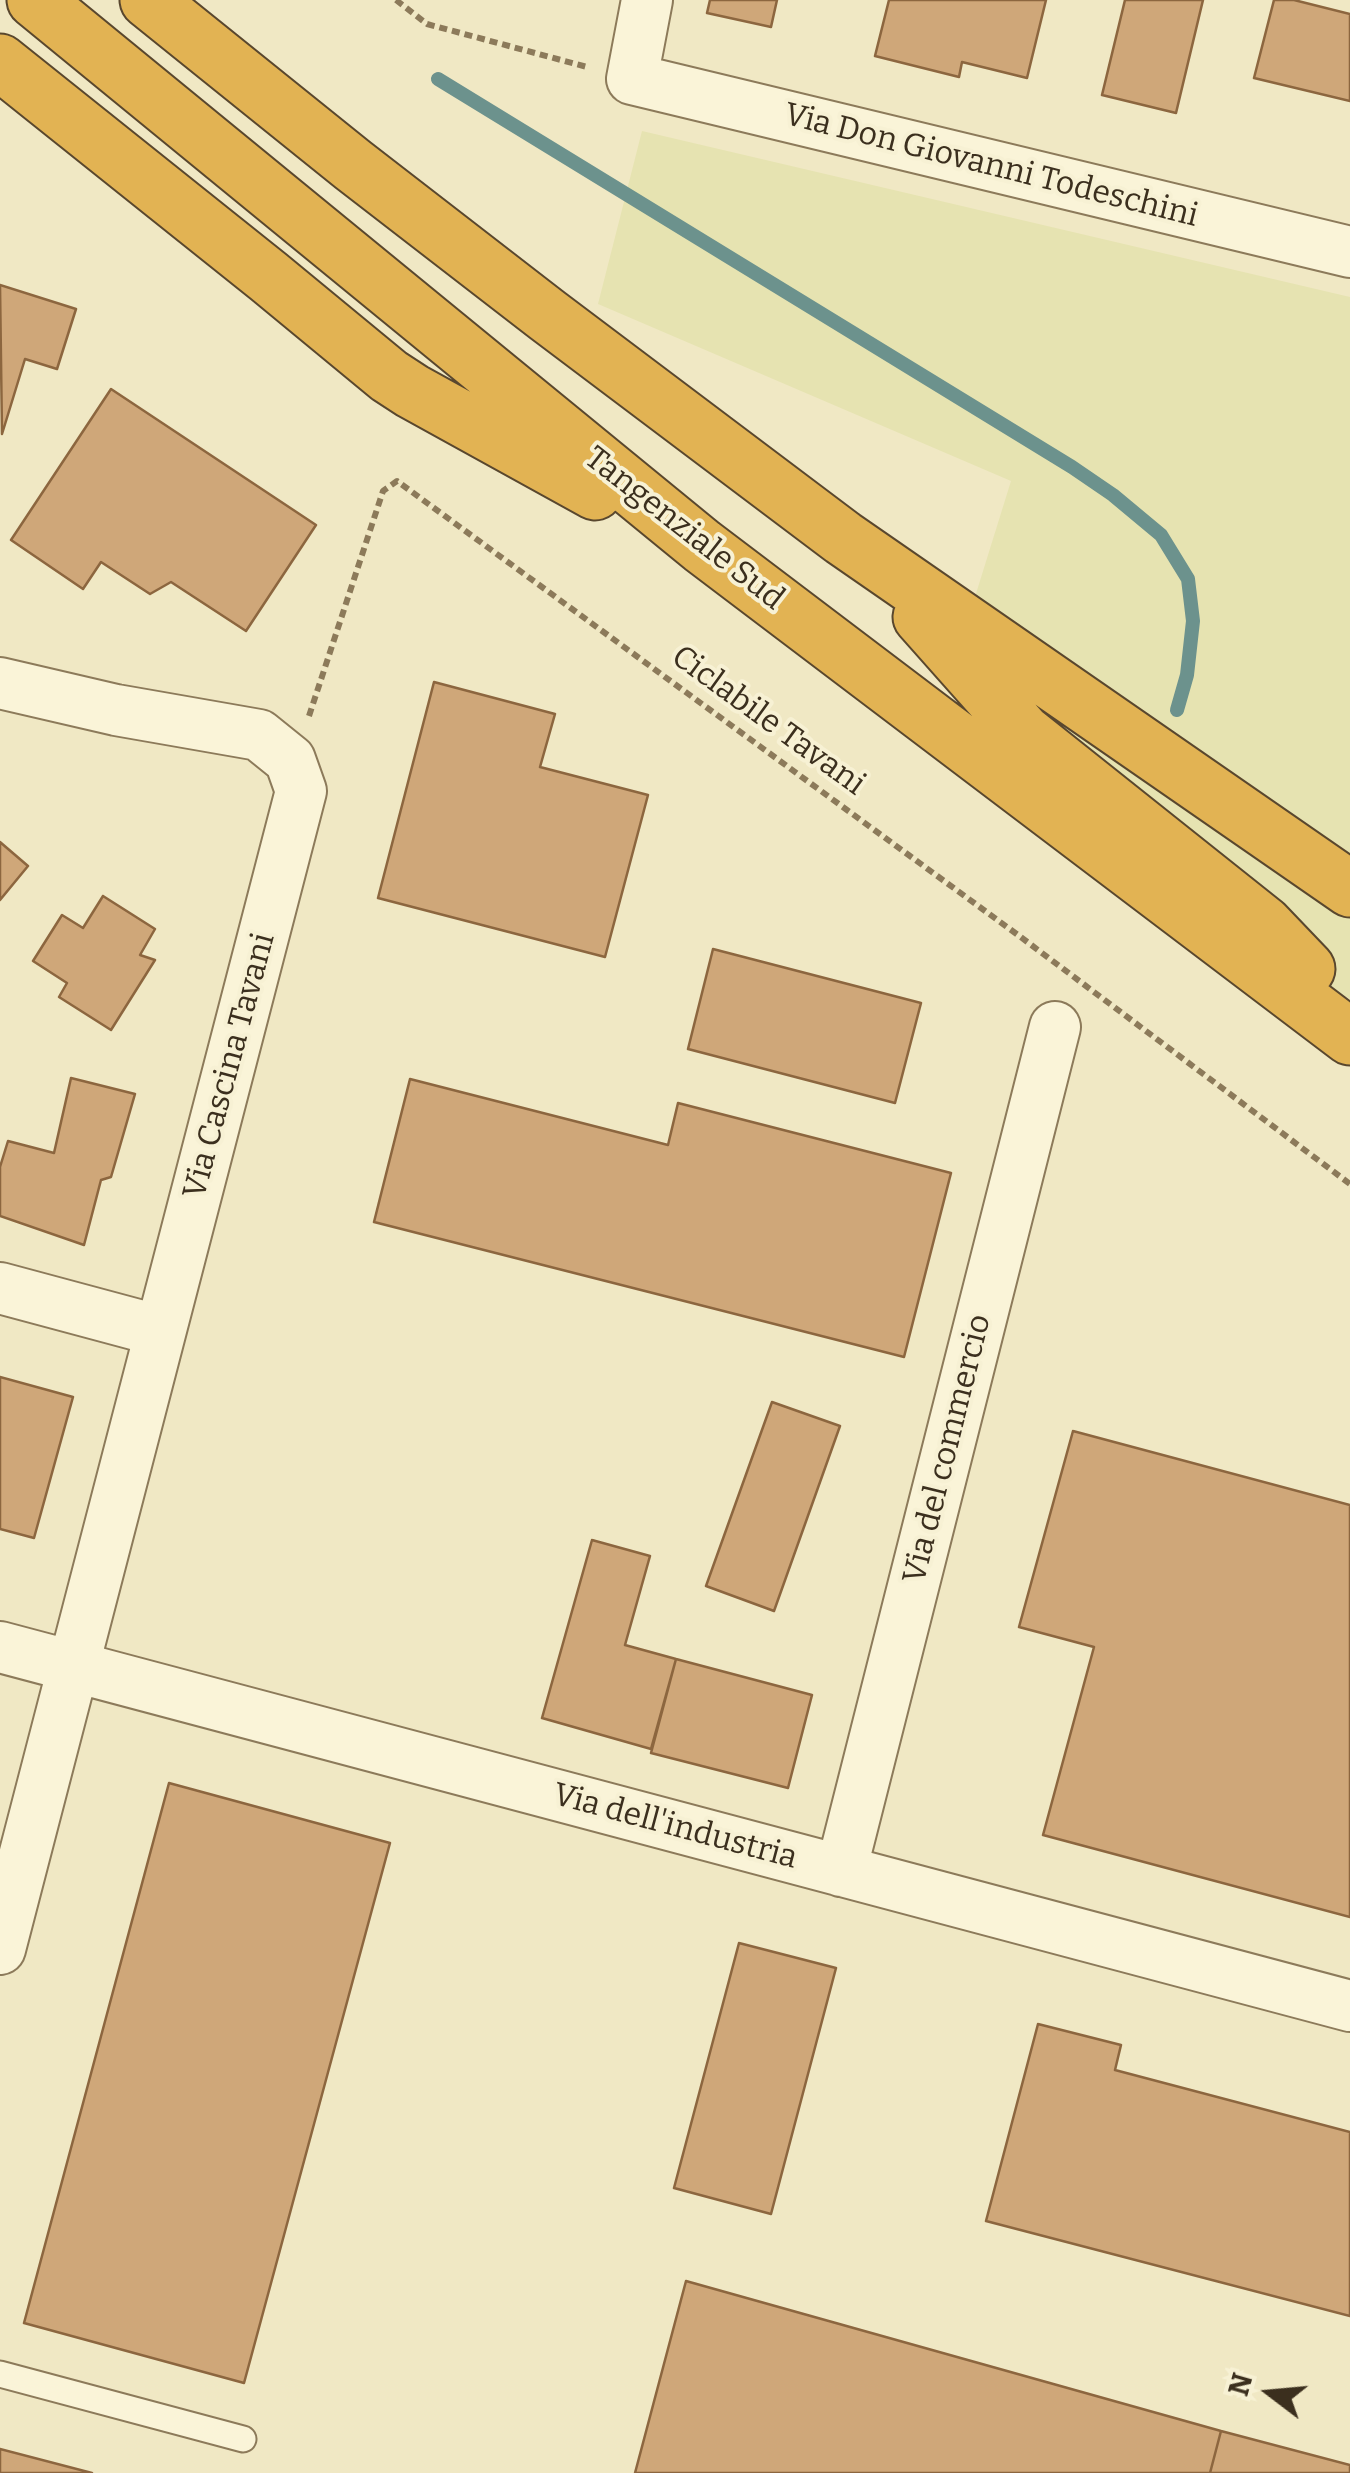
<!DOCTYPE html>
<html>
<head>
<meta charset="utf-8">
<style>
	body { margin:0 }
	#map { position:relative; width:1350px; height:2473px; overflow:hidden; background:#f0e8c4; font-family:Bitter,serif }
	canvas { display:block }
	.north { position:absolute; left:1220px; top:2343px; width:100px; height:100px; -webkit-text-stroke:8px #f7f1d4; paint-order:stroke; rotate:286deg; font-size:28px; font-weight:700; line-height:40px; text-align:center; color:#3b2f1e }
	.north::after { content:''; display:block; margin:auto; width:35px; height:45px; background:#3b2f1e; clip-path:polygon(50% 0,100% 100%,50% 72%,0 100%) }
</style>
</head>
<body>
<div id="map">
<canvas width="1350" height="2473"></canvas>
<div class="north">N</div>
</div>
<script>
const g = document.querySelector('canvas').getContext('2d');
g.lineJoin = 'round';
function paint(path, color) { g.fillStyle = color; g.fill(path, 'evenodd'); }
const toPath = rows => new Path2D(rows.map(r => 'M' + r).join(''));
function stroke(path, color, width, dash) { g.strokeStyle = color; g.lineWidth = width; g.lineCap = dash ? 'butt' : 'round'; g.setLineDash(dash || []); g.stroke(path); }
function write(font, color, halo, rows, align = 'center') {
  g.font = font + ' Bitter,serif'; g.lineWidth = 8; g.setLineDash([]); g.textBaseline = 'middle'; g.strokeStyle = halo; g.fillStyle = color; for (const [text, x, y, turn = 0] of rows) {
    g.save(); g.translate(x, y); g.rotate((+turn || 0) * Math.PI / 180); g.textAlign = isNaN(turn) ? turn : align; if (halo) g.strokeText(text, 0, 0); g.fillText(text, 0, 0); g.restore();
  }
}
const farmland = toPath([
	[642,131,1350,297,1350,999,1315,979,947,687,1011,481,598,304]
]);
const stream = toPath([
	[438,79,1072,467,1113,495,1161,535,1188,579,1193,621,1187,675,1177,710]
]);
const building = toPath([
	[710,0,777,0,771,27,707,13,710,0],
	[889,0,1046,0,1027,78,962,62,959,77,875,56,889,0],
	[1125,0,1203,0,1176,113,1102,95,1125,0],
	[1274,0,1294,0,1350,14,1350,101,1254,78,1274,0],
	[0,285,76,309,57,369,25,359,2,434,0,285],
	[111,389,316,525,246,631,171,582,150,594,101,562,83,589,11,540,111,389],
	[434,682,555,714,540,767,648,795,605,957,378,898,434,682],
	[0,842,28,866,0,900,0,842],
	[103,896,155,929,140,955,155,960,111,1030,59,997,67,983,33,961,62,915,83,928,103,896],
	[713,949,921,1003,895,1103,688,1049,713,949],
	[71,1078,135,1094,111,1177,101,1180,84,1245,0,1216,0,1167,8,1141,54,1153,71,1078],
	[410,1079,668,1145,678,1103,951,1173,904,1357,374,1222,410,1079],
	[0,1377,73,1397,34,1538,0,1529,0,1377],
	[772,1402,840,1426,774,1611,706,1586,772,1402],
	[1073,1431,1350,1505,1350,1917,1043,1835,1094,1647,1019,1627,1073,1431],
	[592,1540,650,1556,625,1645,676,1659,651,1749,542,1718,592,1540],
	[676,1659,812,1695,788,1788,651,1753,676,1659],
	[169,1783,390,1843,244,2383,24,2323,169,1783],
	[739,1943,836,1968,771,2214,674,2188,739,1943],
	[1038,2024,1121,2045,1115,2070,1350,2132,1350,2316,986,2221,1038,2024],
	[686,2281,1221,2431,1210,2473,635,2473,686,2281],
	[1221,2431,1350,2465,1350,2473,1210,2473,1221,2431],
	[0,2449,92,2473,0,2473,0,2449]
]);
const path = toPath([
	[396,0,427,24,587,67],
	[309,716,383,491,397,481,1018,935,1350,1184]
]);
const lane = toPath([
	[0,2374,243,2439]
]);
const street = toPath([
	[647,0,632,79,1350,252],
	[0,683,116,710,259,735,290,760,301,791,0,1949],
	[0,1288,160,1331],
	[0,1647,1350,2006],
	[841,1871,1055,1027]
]);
const highway = toPath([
	[35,0,702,546,1350,1037],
	[148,0,353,165,547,315,843,538,1350,889],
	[0,62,269,277,389,376,412,391,595,492],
	[921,617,1023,732,1264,924,1307,969]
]);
const streetNames = [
	["Via Don Giovanni Todeschini",991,166,14],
	["Tangenziale Sud",684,529,38],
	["Ciclabile Tavani",768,721,36],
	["Via Cascina Tavani",230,1066,-75],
	["Via del commercio",948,1449,-76],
	["Via dell'industria",675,1827,15]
];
paint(farmland, '#e6e3b1');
stroke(stream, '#6c928d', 14);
paint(building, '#cfa779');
stroke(building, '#8c663f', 2.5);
stroke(lane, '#8c7a5a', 29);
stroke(street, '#8c7a5a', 54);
stroke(highway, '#59472e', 59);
stroke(path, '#8c7a5a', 6, [8, 5]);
stroke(lane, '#faf4d8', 25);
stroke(street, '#faf4d8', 50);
stroke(highway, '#e2b353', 55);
write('32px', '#3b2f1e', '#f7f1d4', streetNames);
</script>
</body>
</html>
